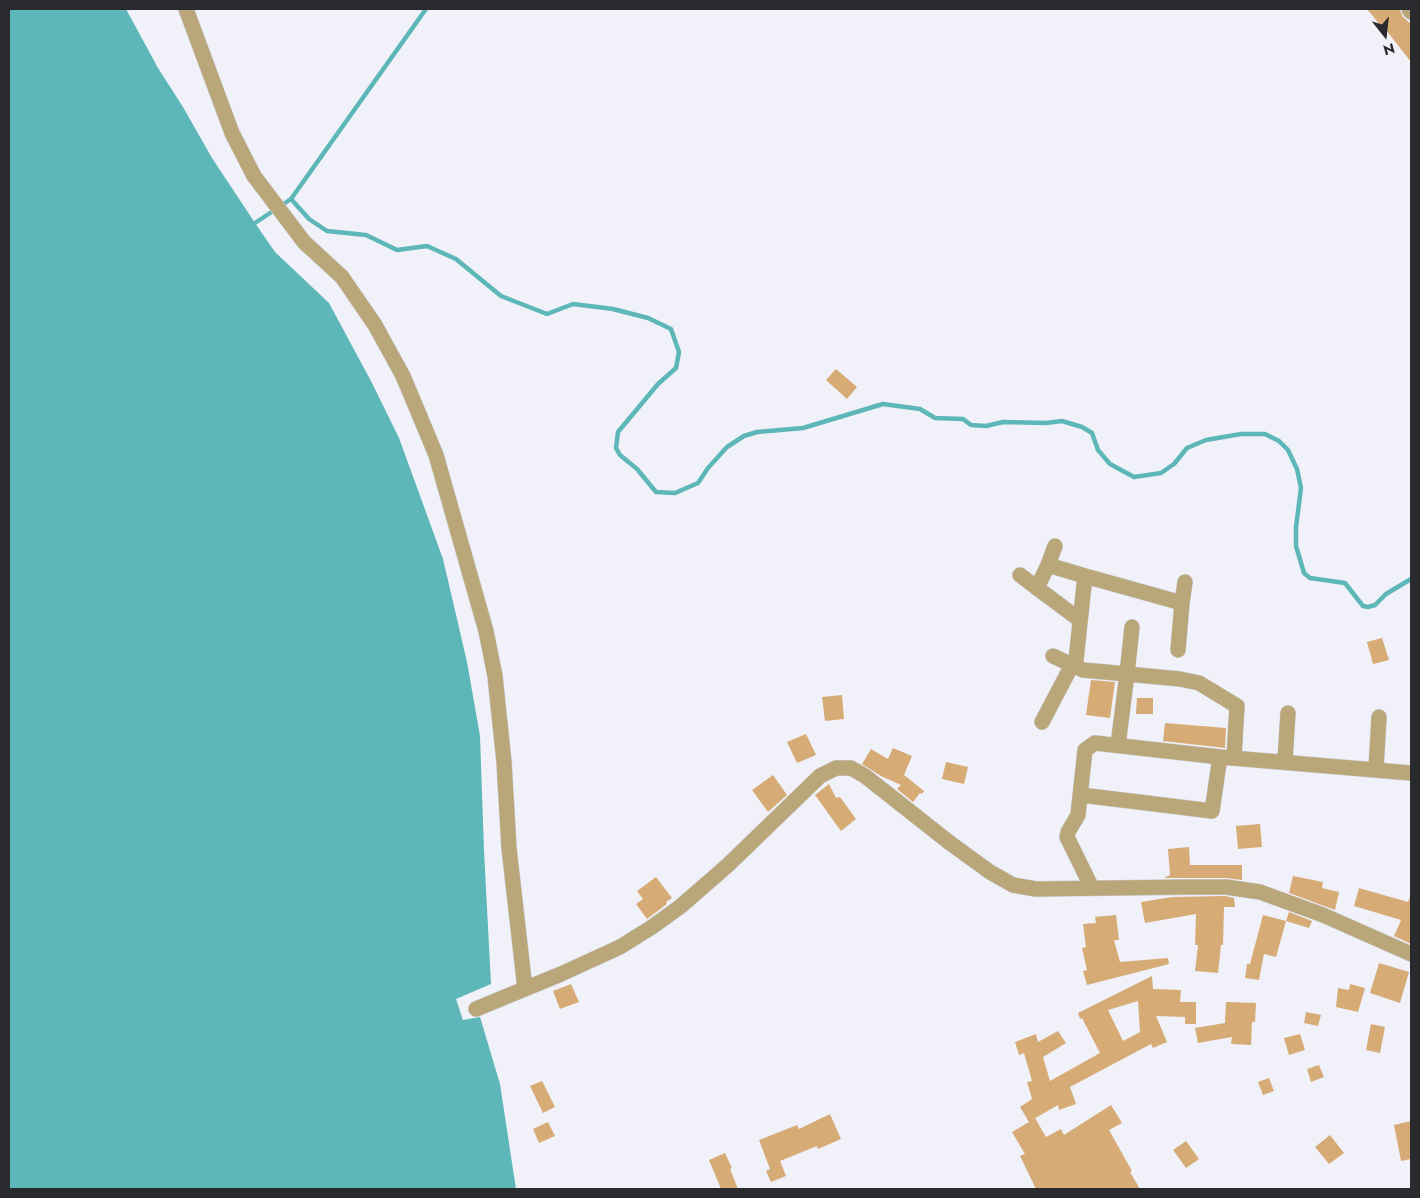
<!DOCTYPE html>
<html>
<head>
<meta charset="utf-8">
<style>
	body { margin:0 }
	#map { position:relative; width:1420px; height:1198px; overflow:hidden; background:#f0f1f9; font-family:Jost,sans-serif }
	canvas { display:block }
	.frame { position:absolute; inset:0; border:10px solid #292a2d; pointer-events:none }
	.north { position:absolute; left:1360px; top:10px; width:50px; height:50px; -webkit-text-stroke:4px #f0f1f9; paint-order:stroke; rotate:164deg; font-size:14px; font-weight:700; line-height:20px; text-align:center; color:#292a2d }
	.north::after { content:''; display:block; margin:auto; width:18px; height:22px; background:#292a2d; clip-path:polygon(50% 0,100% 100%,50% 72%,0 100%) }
</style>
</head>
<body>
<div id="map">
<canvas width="1420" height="1198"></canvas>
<div class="frame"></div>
<div class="north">N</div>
</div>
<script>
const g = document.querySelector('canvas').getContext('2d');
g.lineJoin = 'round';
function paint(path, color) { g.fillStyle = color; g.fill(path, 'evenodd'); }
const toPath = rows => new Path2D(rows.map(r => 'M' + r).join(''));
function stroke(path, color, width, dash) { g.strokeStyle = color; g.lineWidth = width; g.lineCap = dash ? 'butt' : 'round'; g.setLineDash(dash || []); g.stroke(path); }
const water = toPath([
	[9,9,126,9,158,68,183,107,212,158,255,223,275,252,329,303,372,383,399,438,443,559,467,662,480,736,484,851,491,984,456,999,463,1020,480,1017,500,1084,516,1189,9,1189]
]);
const stream = toPath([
	[291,199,309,219,327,231,366,235,397,250,427,246,456,259,501,296,547,314,573,304,613,309,648,318,671,329,679,352,676,368,658,384,618,432,616,448,620,455,637,469,656,492,675,493,698,483,708,468,727,447,744,436,757,432,803,428,883,404,920,409,935,418,963,419,971,425,986,426,1003,422,1046,423,1062,421,1082,427,1092,433,1098,450,1110,464,1134,477,1161,473,1174,464,1187,448,1206,440,1241,434,1265,434,1279,441,1288,450,1297,469,1301,488,1296,527,1296,546,1304,573,1310,578,1345,583,1363,606,1368,607,1375,605,1386,594,1411,579],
	[255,223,291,199,426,9]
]);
const building = toPath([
	[1367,9,1399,9,1400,10,1403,17,1411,24,1411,62,1386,30,1385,31],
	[836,369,857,387,847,399,826,380],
	[1382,638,1389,660,1373,664,1367,642],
	[1091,680,1115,682,1110,718,1086,715],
	[842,695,844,719,825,721,822,697],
	[1137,698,1153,698,1153,714,1136,714],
	[1165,723,1226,728,1225,748,1163,741],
	[806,734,816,755,797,763,787,742],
	[893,748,912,756,904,775,924,791,922,794,920,793,913,802,897,789,901,785,881,776,862,764,871,749,888,759],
	[946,762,968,767,964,784,942,779],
	[773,775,787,795,768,812,752,790],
	[829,784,836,798,840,797,856,819,841,831,815,795],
	[1260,824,1262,847,1238,849,1236,826],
	[1189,847,1190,865,1242,865,1242,880,1226,878,1164,878,1170,875,1168,849],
	[1293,876,1323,882,1322,888,1339,892,1335,910,1289,893],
	[656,877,672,898,666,902,667,904,647,919,636,904,643,899,637,891],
	[1359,888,1408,902,1411,895,1411,944,1394,936,1401,920,1354,906],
	[1225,896,1234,898,1235,907,1224,907,1223,945,1221,945,1218,973,1195,971,1198,945,1195,945,1196,914,1145,923,1141,902,1172,897],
	[1289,912,1312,921,1309,928,1286,921],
	[1116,915,1119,940,1114,940,1120,962,1168,958,1169,964,1087,985,1083,971,1087,970,1082,948,1086,947,1083,924,1096,923,1095,917],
	[1263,915,1286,921,1276,957,1264,954,1259,980,1245,978,1247,964,1250,964],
	[1379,963,1409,972,1400,1003,1370,993],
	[1152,976,1153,989,1181,990,1180,1002,1196,1002,1196,1024,1185,1024,1185,1017,1156,1016,1167,1042,1153,1048,1151,1044,1070,1087,1076,1104,1059,1110,1058,1105,1032,1120,1035,1118,1046,1137,1061,1129,1064,1135,1111,1105,1122,1123,1109,1130,1132,1171,1130,1172,1140,1189,1036,1189,1020,1156,1025,1154,1012,1132,1029,1122,1020,1107,1032,1099,1027,1082,1032,1081,1024,1053,1019,1055,1015,1042,1036,1034,1038,1042,1058,1031,1066,1043,1043,1057,1050,1081,1100,1053,1082,1018,1080,1019,1078,1013],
	[1138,1001,1140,1032,1123,1041,1108,1010],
	[571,984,579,1002,560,1009,553,991],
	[1350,984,1365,988,1358,1012,1336,1007,1338,988,1349,990],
	[1226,1002,1256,1003,1255,1022,1252,1022,1251,1045,1231,1044,1232,1037,1198,1043,1195,1028,1225,1023],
	[1306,1012,1321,1015,1318,1026,1304,1023],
	[1371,1024,1385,1027,1380,1053,1366,1050],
	[1300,1034,1305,1050,1289,1055,1284,1038],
	[1319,1065,1324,1077,1311,1082,1307,1069],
	[1269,1078,1274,1091,1263,1095,1258,1082],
	[542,1081,555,1107,543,1113,530,1086],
	[830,1114,841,1139,818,1149,817,1146,780,1161,786,1176,771,1182,766,1171,770,1169,759,1140,797,1125,799,1129],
	[1411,1121,1411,1159,1401,1161,1394,1125],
	[548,1122,555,1136,539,1143,533,1129],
	[1330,1135,1344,1153,1329,1164,1315,1147],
	[1186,1141,1199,1159,1186,1168,1173,1150],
	[725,1153,732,1168,730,1169,738,1189,721,1189,709,1160]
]);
const minor = toPath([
	[186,9,232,133,254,176,304,242,342,277,375,325,403,376,436,455,486,631,495,676,504,762,509,848,525,989],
	[1409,9,1411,12],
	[1048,565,1055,546],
	[1020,575,1037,588],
	[1182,603,1185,582],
	[1080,620,1037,588,1048,565,1085,576],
	[1132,627,1127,674,1180,679,1199,683,1237,706,1234,757],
	[1053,656,1083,670,1127,674,1118,745],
	[1042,722,1072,665,1076,660,1085,576,1182,603,1178,650],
	[1285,761,1288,713],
	[1376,769,1379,717],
	[1081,795,1212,811,1220,757],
	[1092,888,1067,837,1068,832,1078,815,1085,750,1095,743,1220,757,1411,773],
	[476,1009,561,974,620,947,652,927,681,906,728,865,820,776,836,768,851,768,865,776,950,843,990,872,1013,885,1036,889,1190,887,1226,887,1260,892,1323,915,1411,954]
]);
paint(water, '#5db7b8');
stroke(stream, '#5db7b8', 4.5);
paint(building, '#d7ab76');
stroke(minor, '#cccdd4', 16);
stroke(minor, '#baa779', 15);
</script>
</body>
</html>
